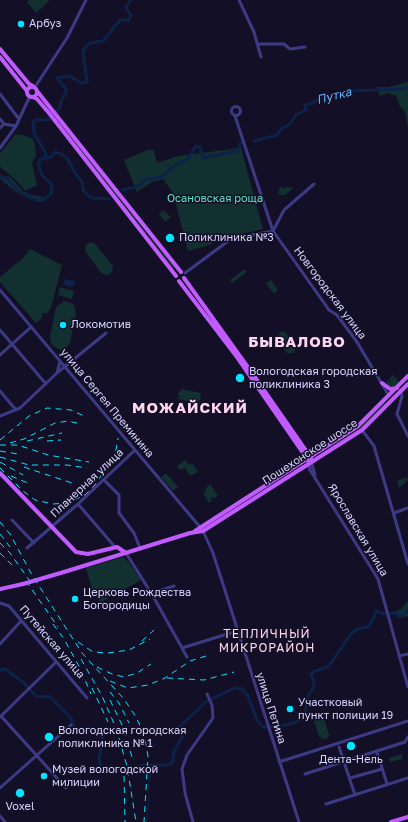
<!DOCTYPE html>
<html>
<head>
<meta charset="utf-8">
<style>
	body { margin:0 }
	canvas { display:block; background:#130f26 }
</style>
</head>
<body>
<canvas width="408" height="822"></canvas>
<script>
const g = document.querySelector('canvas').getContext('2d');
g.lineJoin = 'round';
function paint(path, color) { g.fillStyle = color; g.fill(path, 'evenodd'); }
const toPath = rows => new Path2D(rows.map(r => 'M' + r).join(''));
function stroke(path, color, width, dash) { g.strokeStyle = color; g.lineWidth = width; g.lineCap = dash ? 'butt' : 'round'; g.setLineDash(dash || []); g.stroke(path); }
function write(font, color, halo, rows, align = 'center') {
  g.font = font + ' "Golos Text",sans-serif'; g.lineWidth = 3; g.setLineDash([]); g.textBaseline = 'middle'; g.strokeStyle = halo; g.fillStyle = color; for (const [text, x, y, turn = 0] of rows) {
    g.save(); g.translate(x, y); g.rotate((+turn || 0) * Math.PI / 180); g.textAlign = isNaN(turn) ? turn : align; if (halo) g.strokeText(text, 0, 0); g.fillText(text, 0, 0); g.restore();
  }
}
const green = toPath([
	[29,0,50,0,36,13,27,2],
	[408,82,408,127,405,112,400,106,396,96,388,93,380,96,377,87,389,87],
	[61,123,147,233,145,234,59,124],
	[16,134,23,135,33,139,35,146,36,156,32,163,37,185,25,191,15,179,0,167,0,153],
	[241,148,263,229,228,237,209,245,188,251,173,193,163,179,152,182,137,192,124,160,150,149,154,151,157,163,178,156],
	[0,175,10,177,23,191,32,195,44,197,44,201,41,202,32,200,15,191,0,179],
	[281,186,283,188,294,187,285,195,279,195,278,192],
	[163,210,171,217,165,222,159,214],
	[148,235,175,268,173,269,147,236],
	[91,242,95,244,113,266,112,272,110,274,106,275,101,273,85,251,86,245],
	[30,249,62,265,51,308,48,313,43,313,41,319,36,323,0,282,0,277,22,259],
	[245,269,247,272,232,283,230,280],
	[271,280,278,290,274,294,266,283],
	[60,287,74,291,72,299,58,295],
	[64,301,74,304,76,314,70,343,65,349,60,350,51,344,50,337,56,307],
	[280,332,285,332,296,347,294,353,287,353,276,339],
	[393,375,399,382,395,386,389,387,386,381,388,380,392,386,389,379],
	[182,389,200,393,201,399,198,402,200,404,174,398,179,398,178,393],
	[384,402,386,404,364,426,319,455,356,429],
	[185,460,189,465,192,463,198,472,190,476,185,468,180,470,177,466],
	[166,473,178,487,173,491,161,477],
	[407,477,408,480,399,488,397,481],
	[210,484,218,496,214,499,212,497,210,498,212,501,209,503,204,495,206,488],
	[123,557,128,561,141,580,100,603,93,592,86,568],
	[408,601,408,616,401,618,396,616,394,612,401,609],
	[318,715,324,718,329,735,326,740,319,737,314,721],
	[402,754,403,759,390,762,389,758]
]);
const water = toPath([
	[65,279,74,281,76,284,71,287,65,285,63,283]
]);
const stream = toPath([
	[147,822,151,765]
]);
const river = toPath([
	[254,141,277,135,281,129,289,125,296,115,306,110,305,105,313,103,319,98,326,101,345,91,402,89,408,87],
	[45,158,51,157,55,152,62,154,67,158,75,173,82,181,83,190,87,195,93,198,109,199],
	[0,177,7,178,16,189,34,199,44,199,51,194,52,185,42,175,39,166,39,160,45,158,46,154,34,133,33,122,36,120,48,120,60,108,61,101,66,93,66,89,57,78,69,76,82,83,87,82,83,50,90,43,103,41,120,20,129,20,131,16,126,7,131,0],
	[122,190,136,187,147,179,162,177,175,165,188,159,196,146,200,147,203,158,238,151,241,143],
	[0,670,5,669,23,682,36,696,50,697,71,718,72,723,77,731,81,731,89,727,98,730,103,740,99,758],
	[99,759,100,768,103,770,122,771,145,765,168,765,173,762,174,751,183,736,179,729,180,726,206,702,234,688,242,689,248,696,257,720,263,727,284,725,294,723,304,717,309,694,314,687,314,681,311,675,313,672,329,666,351,634,357,629,368,627,374,618,376,611,383,614,397,613,398,616,403,615,408,610]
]);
const minor = toPath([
	[239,0,254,32,261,57],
	[258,44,284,44,290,49,305,47],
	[35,87,67,38,86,0],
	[0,94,19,119],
	'231.5 111a4.5 4.5 0 1 1 9 0a4.5 4.5 0 1 1-9 0Z',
	[235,116,273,231,322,300,329,310,337,315,357,342,389,396],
	[0,119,4,124],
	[0,128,4,124,16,126],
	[0,148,16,126,30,96],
	[273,231,284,210,314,184],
	[185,273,231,239,273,231],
	[0,290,200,527],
	[0,330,46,384],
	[0,355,31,327],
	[57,373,60,362],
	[0,391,16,410],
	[401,391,402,396,397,414,408,436],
	[0,416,20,408,57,373,106,333],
	[362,430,374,446,408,564],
	[311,461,315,475],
	[308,463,310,470,378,579,408,687],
	[104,480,119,495,119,513,134,533,140,548],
	[78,504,115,547],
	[394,513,408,508],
	[12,520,34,543],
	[203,531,213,553,299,822],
	[27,548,78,504,135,450],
	[126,553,153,596,187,657],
	[152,593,174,586],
	[0,603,9,606,87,698],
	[0,644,21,621],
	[182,648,237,631],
	[399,656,408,654],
	[1,716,66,788],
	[0,717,56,662],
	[339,747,355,795],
	[377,752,387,784],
	[279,762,408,721],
	[305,774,405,742,408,737],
	[350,778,382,769],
	[0,788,71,725],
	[326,804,408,778],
	[0,816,5,822],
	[193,822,185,793,182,769,187,755,213,718,212,705,207,694]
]);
const major = toPath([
	[0,49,29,84,33,86],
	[0,57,27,91],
	'27 92a5 5 0 1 1 10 0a5 5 0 1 1-10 0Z',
	[37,91,181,272],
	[33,97,37,99,49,113,176,276],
	[184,278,252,373,311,458],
	[179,281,237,357,308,460],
	[382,383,390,389,397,388],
	[0,473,76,552,88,554,117,547,126,553],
	[195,531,358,426,408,376],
	[64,572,190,533,203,531,362,430,408,384],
	[0,589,23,584],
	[391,822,408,817]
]);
const rail = toPath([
	[0,440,29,416,47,408,71,410,84,416],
	[27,441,62,433],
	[47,441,61,440],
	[10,443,24,439,55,423,68,421,81,424],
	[0,445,18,445,48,455,89,462],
	[0,451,18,454],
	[0,457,29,465,67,465,87,468],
	[0,462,23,475],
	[24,467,72,483],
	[0,468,23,491,35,500,53,504,68,503,85,495,95,485,112,459,116,450,118,438],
	[11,476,30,484],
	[0,522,10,534,32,575,82,653,124,699,136,717,144,734,148,756,144,822],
	[0,534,10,547],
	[0,543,10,553,32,584],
	[0,553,15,568],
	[26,581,58,627],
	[53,624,64,639,80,668,91,694],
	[142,641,154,630],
	[78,642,93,652,108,653,129,650,150,639],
	[81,659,102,696,116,728,127,766,136,822],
	[97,667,112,674,124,677,137,673,151,664],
	[167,678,204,680,234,672],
	[110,681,128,688,148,685,165,678,190,661,206,656],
	[92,688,108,722],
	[110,692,119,703,129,723],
	[110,700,123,727,132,757],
	[124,776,125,822]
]);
const majorBridge = toPath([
	[23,584,64,572]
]);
const markers = [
	[21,24,4,"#00e5ff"],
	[170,238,5,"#00e5ff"],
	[63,325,4,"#00e5ff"],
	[240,378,5,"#00e5ff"],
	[75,599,4,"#00e5ff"],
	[290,709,4,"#00e5ff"],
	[49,737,5,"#00e5ff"],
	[351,746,5,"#00e5ff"],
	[44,776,4,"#00e5ff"],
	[20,793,5,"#00e5ff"]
];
const poiNames = [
	["Арбуз",29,24],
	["Поликлиника №3",179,238],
	["Локомотив",71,325],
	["Вологодская городская",249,372],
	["поликлиника 3",249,385],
	["Церковь Рождества",83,593],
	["Богородицы",83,606],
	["Участковый",298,703],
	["пункт полиции 19",298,716],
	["Вологодская городская",58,731],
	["поликлиника № 1",58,744],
	["Дента-Нель",351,760,"center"],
	["Музей вологодской",52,770],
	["милиции",52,783],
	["Voxel",20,807,"center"]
];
const parkNames = [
	["Осановская роща",215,199]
];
const streetNames = [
	["Новгородская улица",330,293,53],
	["улица Сергея Преминина",107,403,50],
	["Пошехонское шоссе",310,452,-33],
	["Планерная улица",87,483,-43],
	["Ярославская улица",358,530,59],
	["Путейская улица",52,642,49],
	["улица Петина",271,708,72]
];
const waterNames = [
	["Путка",334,96,-14]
];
const neighbourhoodNames = [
	["ТЕПЛИЧНЫЙ",267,634],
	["МИКРОРАЙОН",267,648]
];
const districtNames = [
	["БЫВАЛОВО",297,342],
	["МОЖАЙСКИЙ",190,408]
];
paint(green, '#12302f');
paint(water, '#0c2248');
stroke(stream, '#0c2248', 1);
stroke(river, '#0c2248', 3);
stroke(minor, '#3d3a85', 3);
stroke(major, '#c25bff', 4);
stroke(rail, '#00e5ff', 1, [6, 5]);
stroke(majorBridge, '#c25bff', 4);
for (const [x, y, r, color] of markers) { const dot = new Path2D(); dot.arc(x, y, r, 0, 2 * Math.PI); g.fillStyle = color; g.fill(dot); stroke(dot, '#130f26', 1.5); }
write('11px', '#d9d4ff', '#130f26', poiNames, 'left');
write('11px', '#5fe0c0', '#130f26', parkNames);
write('11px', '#d9d4ff', '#130f26', streetNames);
write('italic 12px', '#62b6ff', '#130f26', waterNames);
g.letterSpacing = '1px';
write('12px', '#ffd6f0', '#130f26', neighbourhoodNames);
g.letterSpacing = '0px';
g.letterSpacing = '1px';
write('bold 15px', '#ffd6f0', '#130f26', districtNames);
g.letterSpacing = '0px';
</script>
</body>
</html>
